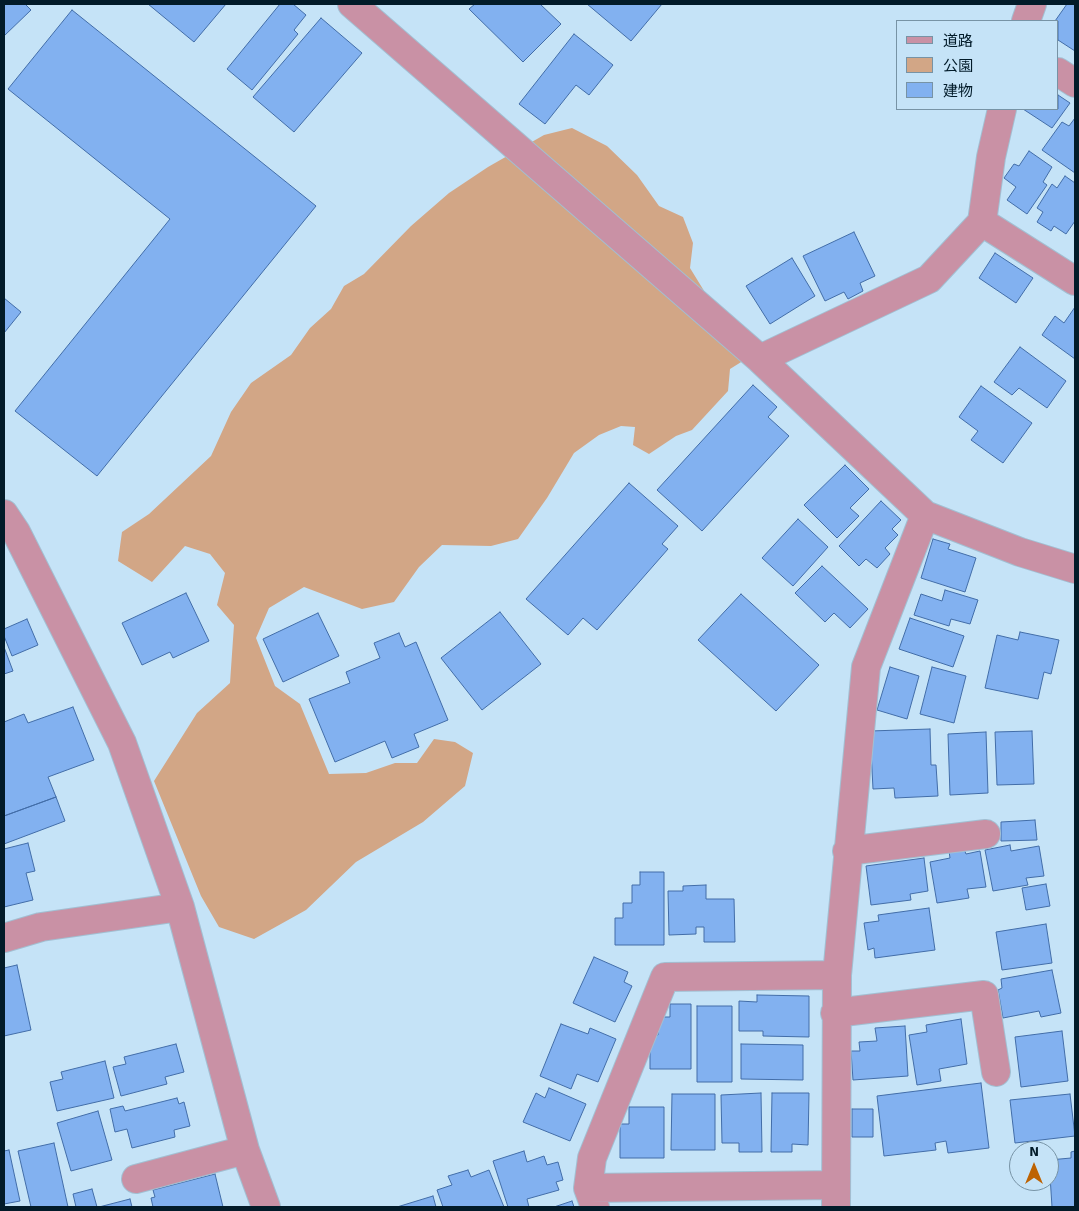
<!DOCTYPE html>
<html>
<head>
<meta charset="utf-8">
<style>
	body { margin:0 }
	#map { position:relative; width:1079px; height:1211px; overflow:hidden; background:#c5e3f7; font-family:Signika,"Noto Sans JP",sans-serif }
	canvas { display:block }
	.frame { position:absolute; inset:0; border:5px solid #021b29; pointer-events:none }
	.legend { position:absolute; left:896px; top:20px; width:162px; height:90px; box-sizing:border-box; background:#c5e3f7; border:1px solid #7793a5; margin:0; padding:6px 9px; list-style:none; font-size:15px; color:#021b29 }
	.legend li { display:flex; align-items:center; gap:10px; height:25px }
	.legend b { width:25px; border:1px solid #7793a5 }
	.north { position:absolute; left:1009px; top:1141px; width:50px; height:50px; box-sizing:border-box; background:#c5e3f7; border:1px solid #7793a5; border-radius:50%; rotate:0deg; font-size:14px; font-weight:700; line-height:20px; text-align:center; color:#021b29 }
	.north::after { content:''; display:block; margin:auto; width:18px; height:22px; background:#bd6303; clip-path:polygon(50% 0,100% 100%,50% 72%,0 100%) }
</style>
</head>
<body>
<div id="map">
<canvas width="1079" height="1211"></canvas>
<div class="frame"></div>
<ul class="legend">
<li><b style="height:6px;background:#c991a5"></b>道路</li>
<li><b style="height:14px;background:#d2a686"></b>公園</li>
<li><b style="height:14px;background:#82b1f0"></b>建物</li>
</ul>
<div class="north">N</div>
</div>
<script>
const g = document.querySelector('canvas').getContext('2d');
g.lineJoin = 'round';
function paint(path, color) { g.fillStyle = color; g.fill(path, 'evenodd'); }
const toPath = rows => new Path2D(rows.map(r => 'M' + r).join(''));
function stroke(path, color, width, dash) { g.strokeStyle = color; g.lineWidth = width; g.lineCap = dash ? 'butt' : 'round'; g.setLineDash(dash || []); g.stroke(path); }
const green = toPath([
	[572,128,607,146,637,175,659,206,683,217,693,243,690,268,746,359,730,369,728,391,692,430,676,436,649,454,633,445,635,427,621,426,599,435,574,453,547,498,518,539,491,546,442,545,419,567,394,602,362,609,304,587,269,608,256,638,275,686,300,704,329,774,366,773,395,763,417,763,434,739,455,742,473,753,465,786,423,822,356,862,306,910,254,939,219,927,201,896,154,781,197,713,230,683,234,625,217,605,225,573,210,554,185,546,152,582,118,561,122,532,149,514,211,456,231,412,251,383,291,355,310,328,331,309,344,286,364,274,411,226,449,193,488,167,544,135]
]);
const building = toPath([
	[4,4,25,4,31,10,4,36,4,4],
	[148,4,226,4,194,42,148,4],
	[280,4,293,4,306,15,294,30,298,34,252,90,227,69,280,4],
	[475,4,540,4,561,24,523,62,469,9,475,4],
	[587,4,662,4,631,41,587,4],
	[1067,4,1075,4,1075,51,1058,40,1058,21,1055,21,1067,4],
	[72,10,316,206,97,476,15,411,170,219,8,89,72,10],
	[321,18,362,53,294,132,253,97,321,18],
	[574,34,613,65,589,95,576,85,545,124,519,104,574,34],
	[1058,95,1070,103,1052,128,1023,109,1058,109,1058,95],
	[1075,118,1075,173,1042,150,1062,122,1069,126,1075,118],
	[1029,151,1052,167,1043,182,1047,185,1027,214,1007,200,1016,187,1004,178,1014,164,1019,166,1029,151],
	[1065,176,1075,183,1075,221,1066,234,1054,226,1051,231,1037,222,1043,212,1037,208,1052,184,1057,188,1065,176],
	[854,232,875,276,860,283,863,291,848,299,844,292,825,301,803,256,854,232],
	[995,253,1033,278,1016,303,979,278,995,253],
	[792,258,815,296,770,324,746,286,792,258],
	[4,298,21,312,4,333,4,298],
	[1075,307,1075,359,1042,335,1055,316,1064,323,1075,307],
	[1020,347,1066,381,1047,408,1019,388,1012,395,994,382,1020,347],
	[753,385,777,407,768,417,789,436,702,531,657,490,753,385],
	[981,386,1032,423,1003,463,971,440,978,431,959,417,981,386],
	[845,465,869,489,850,508,859,516,837,538,804,505,845,465],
	[629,483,678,526,662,544,668,549,597,630,583,618,568,635,526,599,629,483],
	[881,501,901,520,892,529,898,535,885,548,890,554,877,568,866,559,859,566,839,546,881,501],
	[798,519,828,547,793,586,762,558,798,519],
	[933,539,950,544,948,549,976,558,965,592,921,578,933,539],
	[822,566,868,609,850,628,834,613,825,622,795,593,822,566],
	[945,590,978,600,970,624,951,619,949,626,914,615,921,594,942,601,945,590],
	[186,593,209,641,173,658,170,652,142,665,122,623,186,593],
	[741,594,819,665,776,711,698,640,741,594],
	[500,612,541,664,482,710,441,658,500,612],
	[318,613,339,656,283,682,263,639,318,613],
	[910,618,964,636,953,667,899,649,910,618],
	[27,619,38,645,12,656,4,636,4,629,27,619],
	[1020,632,1059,640,1051,674,1044,672,1038,699,985,688,997,635,1018,640,1020,632],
	[399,633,405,647,416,642,448,720,414,734,419,747,392,758,385,741,335,762,309,699,350,683,346,672,380,658,374,643,399,633],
	[4,647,13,671,4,674,4,647],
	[890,667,919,676,907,719,877,710,890,667],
	[932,667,966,676,954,723,920,714,932,667],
	[73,707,94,760,48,777,56,797,4,816,4,722,24,714,28,723,73,707],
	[930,729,931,765,936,765,938,796,895,798,894,788,873,789,870,731,930,729],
	[1032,731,1034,784,997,785,995,732,1032,731],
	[986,732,988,793,950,795,948,734,986,732],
	[56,797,65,821,4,844,4,816,56,797],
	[1035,820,1037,840,1001,841,1001,822,1035,820],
	[28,843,35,871,26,873,33,900,4,907,4,849,28,843],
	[1010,845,1011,851,1039,846,1044,876,1026,878,1028,885,993,891,985,850,1010,845],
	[964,849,966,854,980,851,986,887,967,889,969,898,937,903,930,862,950,858,949,851,964,849],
	[924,858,928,891,910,894,911,900,871,905,866,866,924,858],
	[640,872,664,872,664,945,615,945,615,918,623,918,623,903,632,903,632,885,640,885,640,872],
	[1046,884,1050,906,1026,910,1022,888,1046,884],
	[706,885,706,899,734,899,735,942,704,942,704,927,696,927,696,934,669,935,668,891,683,891,683,886,706,885],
	[929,908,935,950,875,958,874,948,868,950,864,923,879,921,878,915,929,908],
	[1046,924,1052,963,1002,970,996,932,1046,924],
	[594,957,628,972,624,982,632,986,615,1022,573,1003,594,957],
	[17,965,31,1030,4,1036,4,968,17,965],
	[1052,970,1061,1013,1041,1017,1039,1011,1003,1018,998,990,1002,988,1001,979,1052,970],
	[757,995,809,996,809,1037,763,1036,763,1031,739,1031,739,1001,757,1002,757,995],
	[670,1004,691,1004,691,1069,650,1069,650,1035,658,1035,658,1017,670,1017,670,1004],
	[697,1006,732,1006,732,1082,697,1082,697,1006],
	[961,1019,967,1064,939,1069,941,1081,917,1085,909,1035,927,1032,926,1025,961,1019],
	[561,1024,588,1034,590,1028,616,1039,598,1082,577,1074,571,1089,540,1076,561,1024],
	[905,1026,908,1076,853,1080,851,1051,860,1051,859,1042,877,1041,875,1028,905,1026],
	[1062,1031,1068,1081,1021,1087,1015,1037,1062,1031],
	[176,1044,184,1072,165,1077,167,1084,121,1096,113,1067,126,1064,124,1057,176,1044],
	[741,1044,803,1045,803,1080,741,1079,741,1044],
	[105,1061,114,1098,57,1111,50,1082,63,1079,61,1072,105,1061],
	[981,1083,989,1148,948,1153,946,1141,935,1143,936,1150,884,1156,877,1096,981,1083],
	[549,1088,586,1104,570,1141,523,1122,536,1093,545,1098,549,1088],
	[761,1093,762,1152,739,1152,739,1143,722,1143,721,1095,761,1093],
	[772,1093,809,1093,808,1145,792,1144,792,1152,771,1152,772,1093],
	[672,1094,715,1094,715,1150,671,1150,672,1094],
	[1070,1094,1075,1136,1015,1143,1010,1100,1070,1094],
	[177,1098,179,1104,184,1102,190,1126,174,1130,175,1137,132,1148,127,1129,115,1132,110,1109,123,1106,125,1111,177,1098],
	[629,1107,664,1107,664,1158,620,1158,620,1124,629,1124,629,1107],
	[852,1109,873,1109,873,1137,852,1137,852,1109],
	[98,1111,112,1160,71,1171,57,1123,98,1111],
	[54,1143,68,1207,31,1207,18,1151,54,1143],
	[9,1150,20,1201,4,1204,4,1151,9,1150],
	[524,1151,527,1162,544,1156,547,1165,558,1162,563,1180,556,1182,559,1190,527,1199,529,1207,508,1207,493,1161,524,1151],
	[1075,1151,1075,1207,1052,1207,1049,1160,1071,1158,1071,1152,1075,1151],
	[468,1170,471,1177,489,1170,504,1207,443,1207,437,1190,452,1185,448,1176,468,1170],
	[215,1174,223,1207,153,1207,151,1198,155,1197,153,1190,215,1174],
	[92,1189,97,1207,76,1207,73,1194,92,1189],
	[433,1196,436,1207,397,1207,433,1196],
	[130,1199,132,1207,99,1207,130,1199],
	[572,1201,574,1207,554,1207,572,1201]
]);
const minor = toPath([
	[352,4,760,359,925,515,1020,552,1075,569],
	[1026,21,1032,4],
	[1058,72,1075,83],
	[982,222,1075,281],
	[760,359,929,279,982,222,991,157,1002,109],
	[4,514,16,532,122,743,180,907,245,1150,266,1207],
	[847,851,986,834],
	[4,938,41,927,180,907],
	[835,1013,984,995,996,1072],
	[136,1179,245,1150],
	[588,1188,835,1185],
	[595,1207,588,1188,592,1158,665,977,837,975],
	[836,1207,837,975,866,667,925,515]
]);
paint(green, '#d2a686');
paint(building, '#82b1f0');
stroke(building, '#426da8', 1);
stroke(minor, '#a2bfd2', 30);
stroke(minor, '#c991a5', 28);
</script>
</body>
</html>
